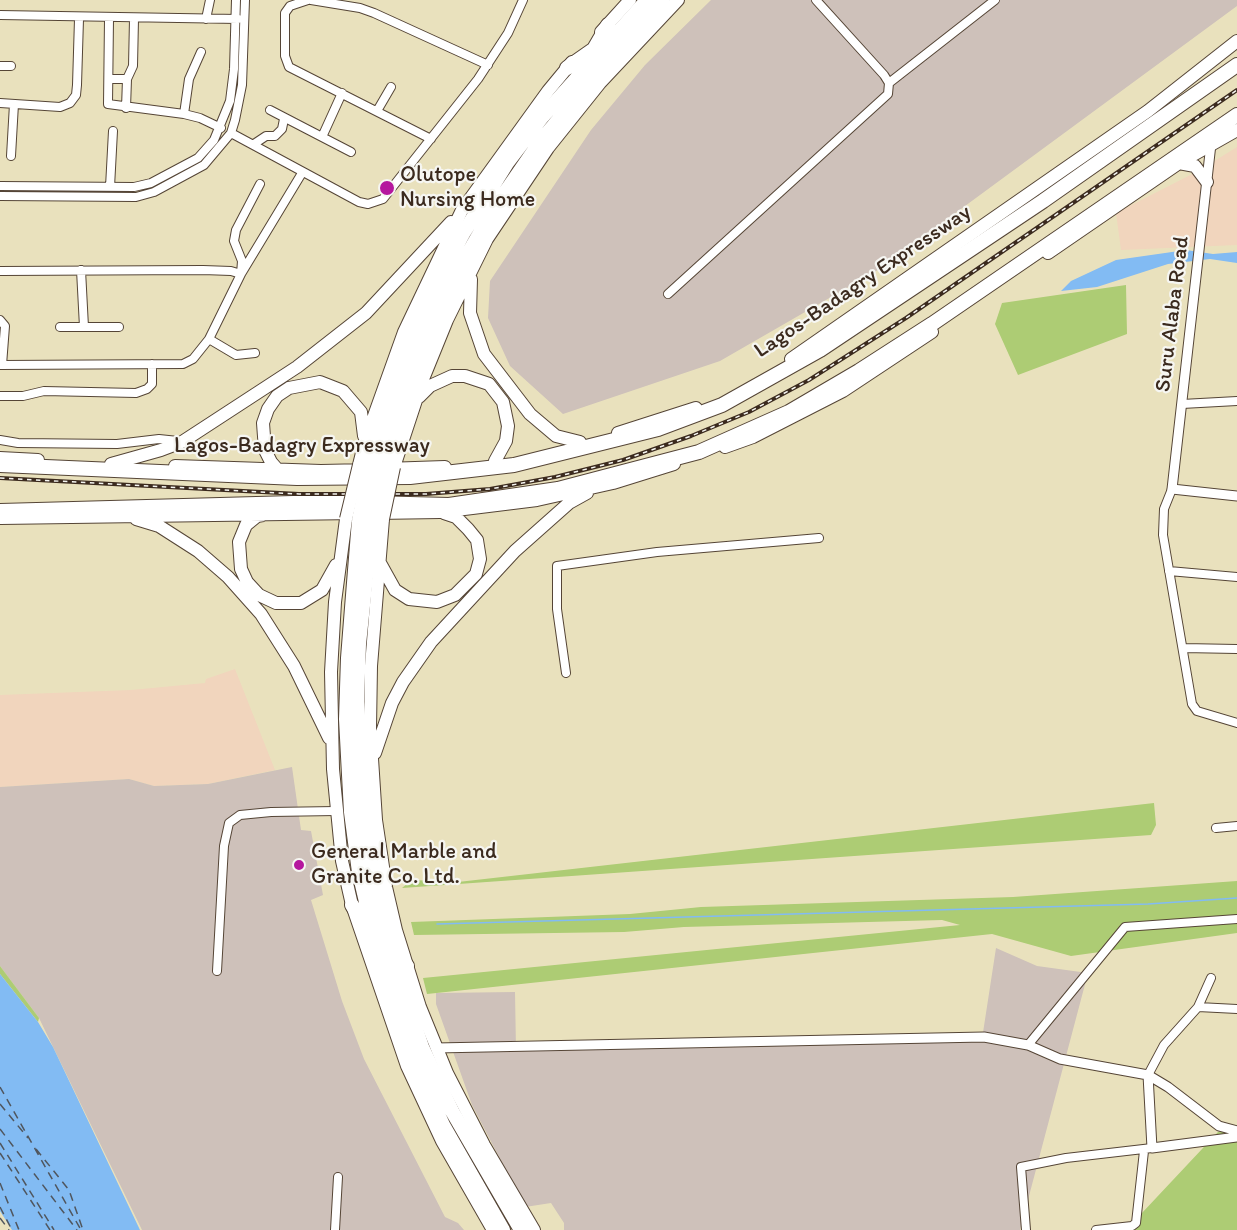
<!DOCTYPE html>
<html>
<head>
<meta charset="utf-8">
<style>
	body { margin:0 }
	canvas { display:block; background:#e9e1bd }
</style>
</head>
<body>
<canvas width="1237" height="1230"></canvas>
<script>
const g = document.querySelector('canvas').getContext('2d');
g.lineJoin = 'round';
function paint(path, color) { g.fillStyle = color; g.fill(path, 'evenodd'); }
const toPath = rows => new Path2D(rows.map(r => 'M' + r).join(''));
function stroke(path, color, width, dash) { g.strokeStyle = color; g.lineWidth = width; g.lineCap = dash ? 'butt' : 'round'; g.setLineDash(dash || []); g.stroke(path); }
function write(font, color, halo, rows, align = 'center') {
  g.font = font + ' Itim,sans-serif'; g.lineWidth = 4.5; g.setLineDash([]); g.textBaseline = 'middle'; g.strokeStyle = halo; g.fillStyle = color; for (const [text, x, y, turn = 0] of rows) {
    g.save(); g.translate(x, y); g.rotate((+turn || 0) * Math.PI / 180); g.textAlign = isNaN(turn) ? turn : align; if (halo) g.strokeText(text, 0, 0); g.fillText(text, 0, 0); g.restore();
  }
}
const built = toPath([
	[1237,147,1237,245,1121,250,1116,213,1200,170],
	[235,669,275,770,208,784,154,786,129,779,0,787,0,695,131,690,205,683,206,679]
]);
const industrial = toPath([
	[711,0,1237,0,1237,6,878,270,720,361,563,414,510,366,488,318,490,281,591,130,645,65],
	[292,767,301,830,311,831,323,895,311,900,342,1001,364,1059,445,1217,458,1223,464,1230,142,1230,39,1018,0,966,0,787,129,779,154,786,208,784],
	[996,948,1037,966,1088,973,1020,1230,564,1230,564,1223,551,1203,525,1207,472,1105,436,1004,436,993,515,992,516,1050,982,1039]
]);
const green = toPath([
	[1126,285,1127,334,1018,375,995,324,1002,303],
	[1154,803,1156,825,1151,835,402,888,412,880,458,882],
	[1237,881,1237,933,1071,956,992,934,427,994,423,978,960,925,942,920,684,927,624,932,414,935,411,922,630,914,701,907,1013,897],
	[0,966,39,1018,38,1022,0,974],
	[1237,1130,1237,1230,1126,1230,1218,1132]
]);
const water = toPath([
	[1186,250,1213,254,1237,252,1237,263,1210,259,1168,264,1097,287,1061,291,1071,281,1116,260],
	[0,974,38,1022,53,1047,140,1230,12,1230,0,1211]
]);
const stream = toPath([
	[437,924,1148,904,1237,898]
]);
const ferry = toPath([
	[0,1087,81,1230],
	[0,1104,28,1138],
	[0,1129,77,1230],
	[0,1143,54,1230],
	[36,1149,69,1190,83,1230],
	[0,1153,50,1230],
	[0,1183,19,1230],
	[0,1207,12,1230],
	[0,1218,9,1230]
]);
const minor = toPath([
	[308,0,290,6,285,13,285,56,289,67,431,139],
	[311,0,360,8,374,13,488,65],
	[0,15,238,19],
	[109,19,108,104,184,114],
	[206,19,210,0],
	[201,52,189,79,184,114,200,118,221,128],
	[0,66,11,66],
	[109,79,127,79],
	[889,83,995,0],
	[342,93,322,137,351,152],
	[0,103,60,107,70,103,76,95,77,85,79,19],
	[126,108,127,79,133,66,134,19],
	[270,110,322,137],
	[377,111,391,87],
	[231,133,359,202,368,204,383,199,478,79,508,33,523,0],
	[254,144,266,136,275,136,282,129,284,119],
	[11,156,14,104],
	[0,186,134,187,151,183,198,158,214,140,230,101,234,69,236,0],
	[110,187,113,131],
	[0,196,136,197,154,192,204,165,231,133,235,120,242,85,245,0],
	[81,270,84,327],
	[0,271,203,270,231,271,241,274,242,261,234,241,236,230,260,184],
	[668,294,888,94,889,83,884,75,816,0],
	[0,320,5,326,2,365],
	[60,327,119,327],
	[209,339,236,355,255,353],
	[0,365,183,364,193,359,209,339,241,274,302,173],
	[0,396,23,396,44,391,136,393,147,389,152,384,152,364],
	[1182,404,1237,401],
	[0,440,18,443,117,444,159,439,178,441],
	[1172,489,1164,509,1163,535,1192,704,1197,711,1237,723],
	[1169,571,1237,577],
	[1183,648,1237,649],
	[566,673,557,609,557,566,657,552,819,538],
	[1216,828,1237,826],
	[217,971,224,846,229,823,240,815,271,812,336,811],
	[1198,1007,1237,1009],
	[1028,1045,1125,927,1237,919],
	[1148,1075,1164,1045,1198,1007,1211,978],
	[335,1230,338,1177],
	[1026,1230,1021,1167,1066,1158,1152,1148],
	[1096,1230,1132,1226,1136,1223,1144,1151]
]);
const tertiary = toPath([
	[1211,144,1172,489,1237,496],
	[436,1048,984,1037,1028,1045,1060,1059,1148,1075,1152,1148,1237,1137],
	[1148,1075,1168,1087,1219,1126,1237,1131]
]);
const primary = toPath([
	[601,32,630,0],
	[1179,163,1195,166,1207,182],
	[1048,253,1179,163,1237,130],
	[471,279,470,313,484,354,530,414,556,436,580,442],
	[791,359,1148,111,1237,41],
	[419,397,430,386,452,376,465,376,489,384,503,402,508,426,506,441,495,461],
	[618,433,696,408],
	[725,447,753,437,843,391,932,332],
	[0,458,38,460],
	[111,464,161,450,182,442,297,367,366,313,451,222],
	[359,465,365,441,404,332,462,210,548,91,572,62],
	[175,466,321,471,368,470],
	[394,467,423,379,447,320,487,239,548,148,600,83,678,0],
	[385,469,445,467],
	[278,470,271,462,265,450,263,423,268,409,277,396,289,388,320,382,343,391,361,412,364,436],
	[376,513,440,512,537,500,613,483,674,464],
	[263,515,257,516,246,525,239,542,241,569,247,582,259,595,276,603,301,603,322,590,336,565],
	[0,518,356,513],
	[136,519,159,526,198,551,228,577,261,614,294,666,329,738],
	[346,519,335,602,331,672,333,769,342,861,352,905,407,1066,442,1141,493,1230],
	[383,519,371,666,370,728,376,820,386,887,396,930,420,1007,447,1073,484,1145,534,1230],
	[380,563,395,590,409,599,437,602,455,595,476,574,480,559,477,540,468,529,456,517,444,513],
	[375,753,392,703,403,682,431,642,515,551,569,503,587,493]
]);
const motorway = toPath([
	[594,49,608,25],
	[567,68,597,47],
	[0,465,297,478,410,477,514,465,658,429,722,405,820,350,1043,201,1237,65],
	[370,466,395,386,418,329,440,276,464,232,507,163,542,117,647,0],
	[383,466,407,391,438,315,455,276,495,207,540,142,618,48,663,0],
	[0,511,330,502,449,505,558,489,699,452,789,412,859,371,932,324,1237,115],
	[372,519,359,644,357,702,366,825,375,890,395,967,422,1047,452,1111,521,1230],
	[359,520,348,658,346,719,351,812,359,872,377,949,411,1056,443,1125,503,1230],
	[352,905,369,931],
	[391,947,407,966]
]);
const rail = toPath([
	[0,478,299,494,426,494,490,489,555,477,623,460,691,436,749,412,809,380,906,318,1237,90]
]);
const primaryBridge = toPath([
	[346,519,359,465],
	[383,519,394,467]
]);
const motorwayBridge = toPath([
	[372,519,383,466],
	[359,520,370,466]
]);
const markers = [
	[387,188,8,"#b5179e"],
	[299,865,6,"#b5179e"]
];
const poiNames = [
	["Olutope",400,175],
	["Nursing Home",400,200],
	["General Marble and",311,852],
	["Granite Co. Ltd.",311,877]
];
const streetNames = [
	["Lagos-Badagry Expressway",863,282,-34],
	["Suru Alaba Road",1173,314,-83],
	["Lagos-Badagry Expressway",302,446]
];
paint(built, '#f1d5bd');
paint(industrial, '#cec1ba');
paint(green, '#adcc74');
paint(water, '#82bbf3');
stroke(stream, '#82bbf3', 1.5);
stroke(ferry, '#50565e', 1.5, [8, 6]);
stroke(minor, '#554536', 10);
stroke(tertiary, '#554536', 11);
stroke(primary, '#554536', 14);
stroke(motorway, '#554536', 16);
stroke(minor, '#fff', 8);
stroke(tertiary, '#fff', 9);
stroke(primary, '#fff', 12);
stroke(motorway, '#fff', 14);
stroke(rail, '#3b2a1e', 4);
stroke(rail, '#f6f6f2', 1.5, [4.5]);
stroke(primaryBridge, '#554536', 14, []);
stroke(motorwayBridge, '#554536', 16, []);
stroke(primaryBridge, '#fff', 12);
stroke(motorwayBridge, '#fff', 14);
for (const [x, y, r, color] of markers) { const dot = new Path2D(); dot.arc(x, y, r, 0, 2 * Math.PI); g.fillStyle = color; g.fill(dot); stroke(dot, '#f6f6f2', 2); }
write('22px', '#3b2a1e', '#f6f6f2', poiNames, 'left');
write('22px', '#3b2a1e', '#f6f6f2', streetNames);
</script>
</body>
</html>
